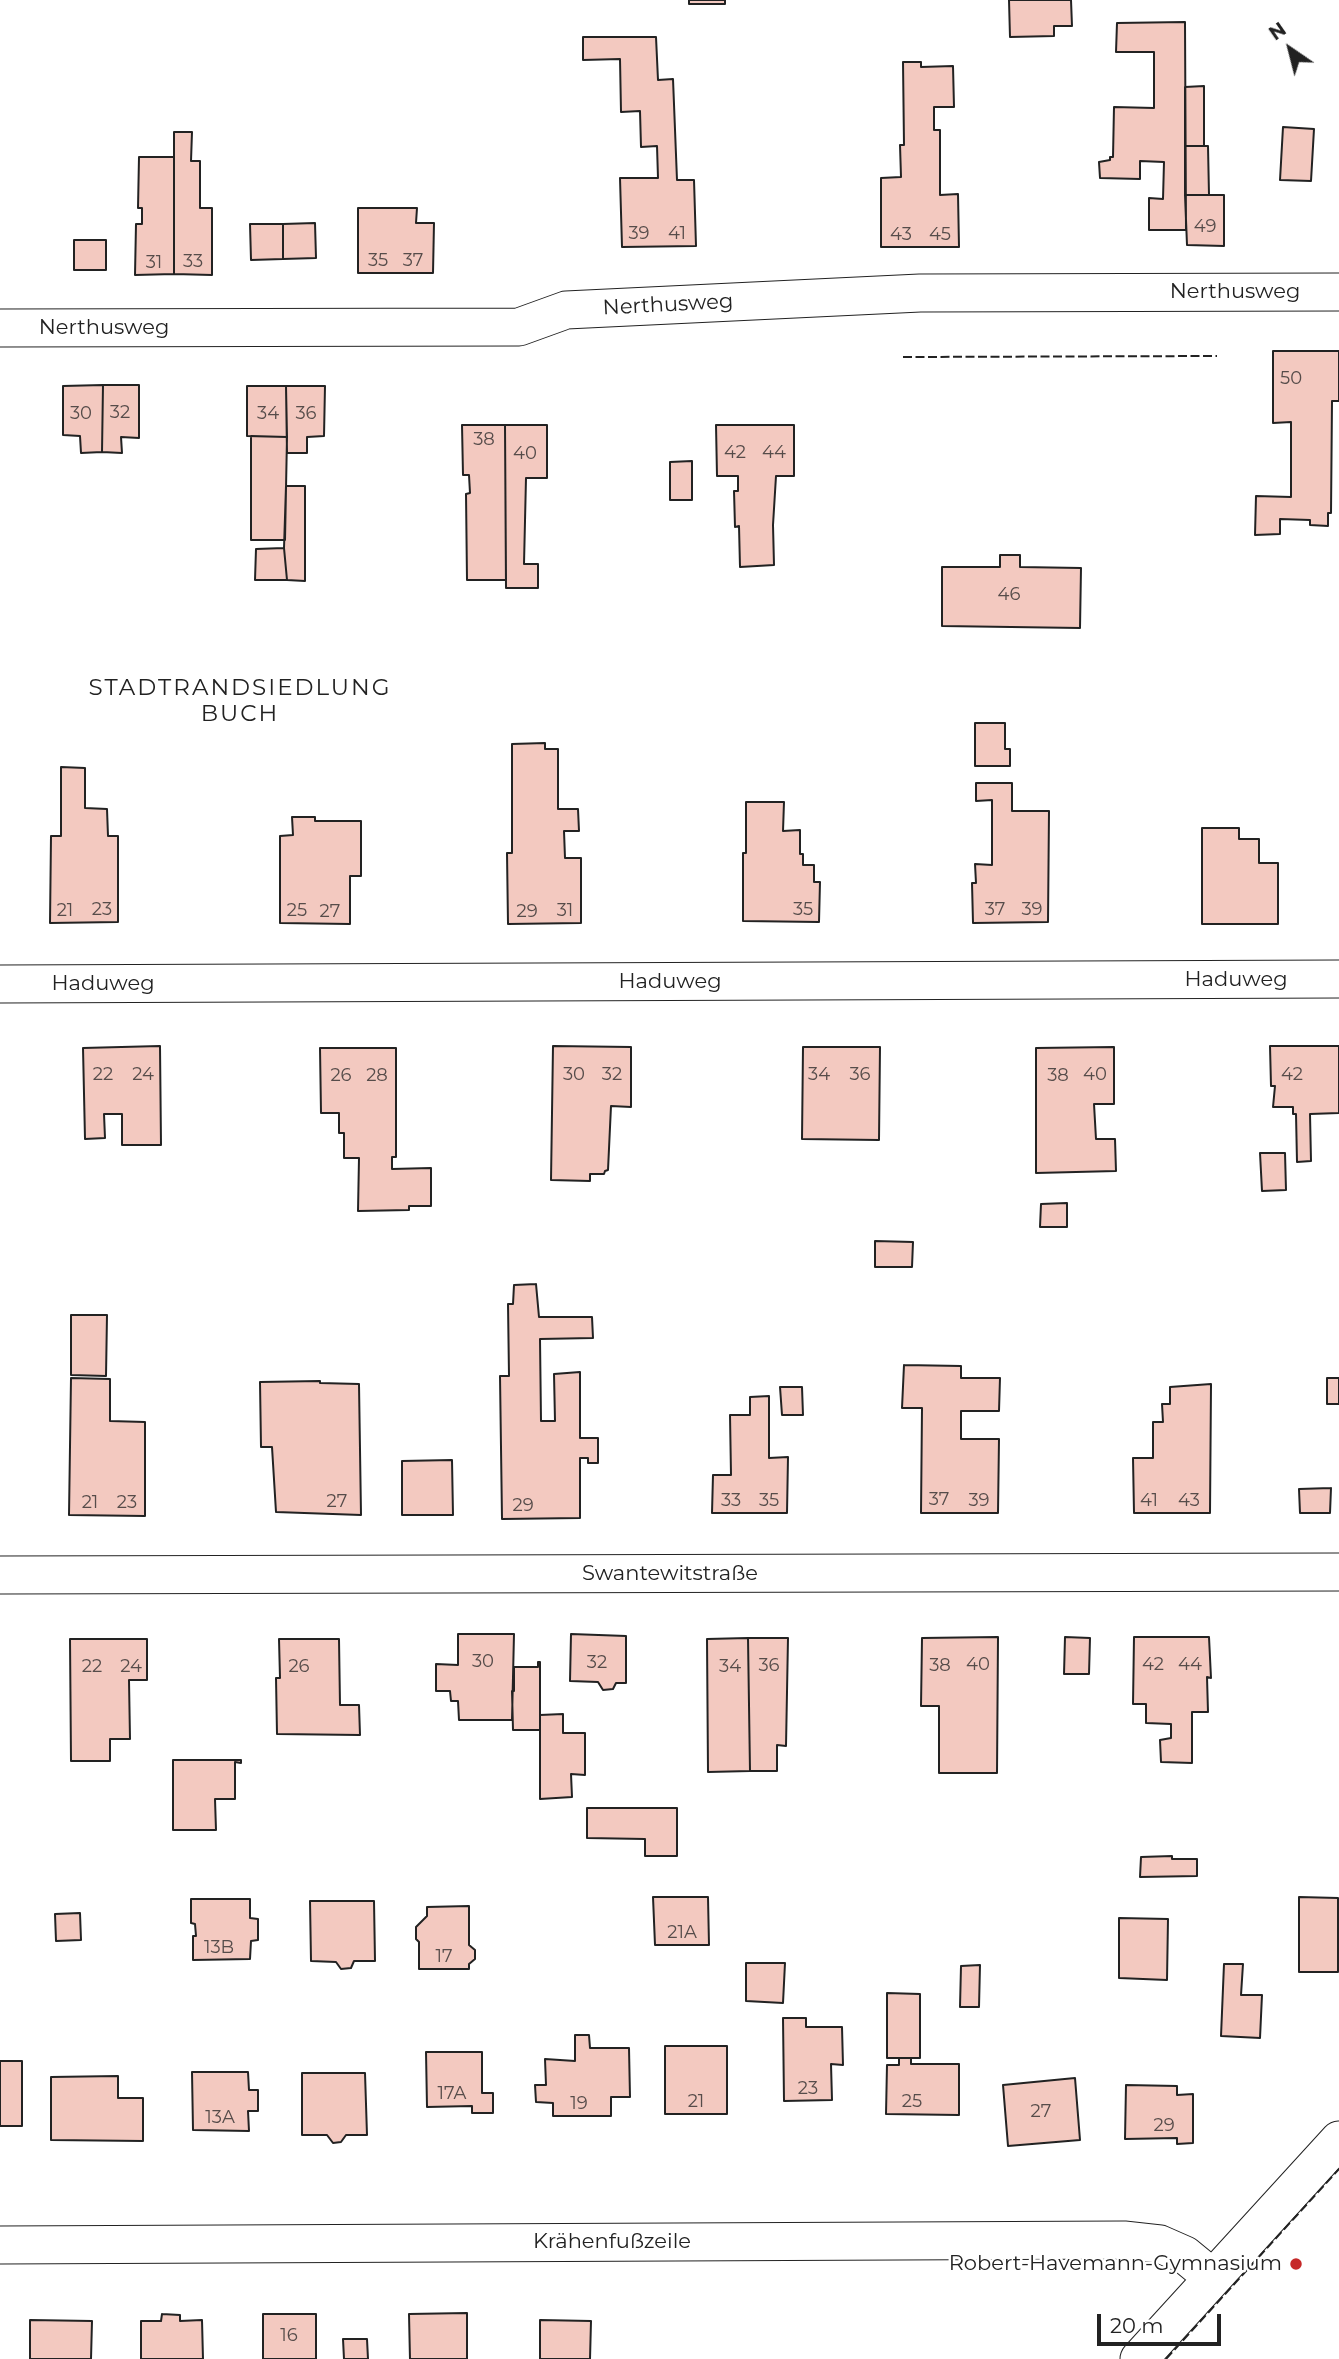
<!DOCTYPE html>
<html>
<head>
<meta charset="utf-8">
<style>
	body { margin:0 }
	#map { position:relative; width:1339px; height:2359px; overflow:hidden; background:#fff; font-family:Montserrat,sans-serif }
	canvas { display:block }
	.north { position:absolute; left:1255px; top:14px; width:70px; height:70px; -webkit-text-stroke:5px #fff; paint-order:stroke; rotate:325deg; font-size:19px; font-weight:700; line-height:28px; text-align:center; color:#222 }
	.north::after { content:''; display:block; margin:auto; width:24px; height:32px; background:#222; clip-path:polygon(50% 0,100% 100%,50% 72%,0 100%) }
	.scale { position:absolute; left:1097px; top:2314px; width:124px; height:32px; box-sizing:border-box; border:4px solid #222; border-top:0; padding-left:9px; font-size:21px; line-height:24px; white-space:nowrap; color:#222; -webkit-text-stroke:5px #fff; paint-order:stroke }
</style>
</head>
<body>
<div id="map">
<canvas width="1339" height="2359"></canvas>
<div class="north">N</div>
<div class="scale">20 m</div>
</div>
<script>
const g = document.querySelector('canvas').getContext('2d');
g.lineJoin = 'round';
function paint(path, color) { g.fillStyle = color; g.fill(path, 'evenodd'); }
const toPath = rows => new Path2D(rows.map(r => 'M' + r).join(''));
function stroke(path, color, width, dash) { g.strokeStyle = color; g.lineWidth = width; g.lineCap = dash ? 'butt' : 'round'; g.setLineDash(dash || []); g.stroke(path); }
function write(font, color, halo, rows, align = 'center') {
  g.font = font + ' Montserrat,sans-serif'; g.lineWidth = 5; g.setLineDash([]); g.textBaseline = 'middle'; g.strokeStyle = halo; g.fillStyle = color; for (const [text, x, y, turn = 0] of rows) {
    g.save(); g.translate(x, y); g.rotate((+turn || 0) * Math.PI / 180); g.textAlign = isNaN(turn) ? turn : align; if (halo) g.strokeText(text, 0, 0); g.fillText(text, 0, 0); g.restore();
  }
}
const building = toPath([
	[689,0,725,0,725,4,689,4,689,0],
	[1009,0,1071,0,1072,26,1054,26,1054,36,1010,37,1009,0],
	[1185,22,1186,230,1149,230,1149,198,1163,199,1164,162,1140,161,1140,179,1100,178,1099,162,1110,160,1110,157,1113,157,1114,107,1154,108,1154,52,1116,52,1117,23,1185,22],
	[583,37,656,37,658,80,673,79,677,180,694,180,696,246,622,247,620,178,658,178,657,146,641,147,640,111,621,112,620,59,583,60,583,37],
	[903,62,921,62,921,67,953,66,954,107,934,107,934,130,940,130,940,195,958,194,959,247,881,247,881,178,901,177,900,145,904,145,903,62],
	[1204,86,1204,146,1185,146,1185,87,1204,86],
	[1283,127,1314,129,1311,181,1280,180,1283,127],
	[174,132,192,132,191,161,200,161,200,208,212,208,212,275,174,274,174,132],
	[1185,146,1208,146,1209,195,1185,195,1185,146],
	[139,157,174,157,174,274,135,275,136,224,142,224,142,208,138,208,139,157],
	[1185,195,1224,195,1224,246,1187,245,1185,195],
	[358,208,417,208,416,223,434,223,433,273,358,273,358,208],
	[315,223,316,258,283,259,283,224,315,223],
	[250,224,283,224,283,259,251,260,250,224],
	[74,240,106,240,106,270,74,270,74,240],
	[1273,351,1339,351,1339,401,1332,401,1331,513,1328,513,1328,526,1310,525,1310,520,1280,519,1280,534,1255,535,1256,496,1291,497,1291,422,1273,423,1273,351],
	[103,385,139,385,139,438,121,437,122,453,102,452,103,385],
	[103,385,102,452,81,453,80,436,63,435,63,386,103,385],
	[247,386,286,386,287,437,247,436,247,386],
	[286,386,325,386,324,436,307,437,307,453,287,453,286,386],
	[462,425,505,425,506,580,467,580,466,494,470,493,469,475,463,475,462,425],
	[505,425,547,425,547,478,526,478,524,564,538,564,538,588,506,588,505,425],
	[716,425,794,425,794,476,776,476,773,525,774,565,740,567,739,526,735,527,734,491,738,491,738,476,717,476,716,425],
	[251,436,287,437,285,540,251,540,251,436],
	[692,461,692,500,670,500,670,462,692,461],
	[286,486,305,486,305,581,287,580,284,548,286,486],
	[284,548,287,580,255,580,256,549,284,548],
	[1000,555,1020,555,1020,567,1081,568,1080,628,942,626,942,567,1000,567,1000,555],
	[975,723,1005,723,1005,749,1010,749,1010,766,975,766,975,723],
	[545,743,545,749,558,749,558,809,578,809,579,831,564,831,565,858,581,858,581,923,508,924,507,853,512,853,512,744,545,743],
	[61,767,85,768,85,808,107,809,108,836,118,836,118,922,50,923,51,836,61,836,61,767],
	[976,783,1012,783,1012,811,1049,811,1048,922,973,923,972,883,976,883,975,864,992,865,992,800,976,801,976,783],
	[746,802,784,802,783,831,800,830,800,854,803,854,803,865,814,865,814,882,820,882,819,922,743,921,743,853,746,853,746,802],
	[292,817,315,817,315,821,361,821,361,876,350,876,350,924,280,923,280,836,293,835,292,817],
	[1202,828,1239,828,1239,839,1259,839,1259,863,1278,863,1278,924,1202,924,1202,828],
	[160,1046,161,1145,122,1145,122,1114,104,1114,105,1138,85,1139,83,1048,160,1046],
	[553,1046,631,1047,631,1107,611,1106,608,1170,605,1171,604,1174,590,1174,590,1181,551,1180,553,1046],
	[1270,1046,1339,1046,1339,1113,1310,1114,1311,1161,1297,1162,1296,1114,1293,1114,1293,1107,1273,1107,1275,1086,1271,1086,1270,1046],
	[803,1047,880,1047,879,1140,802,1139,803,1047],
	[1114,1047,1114,1104,1094,1104,1096,1139,1115,1139,1116,1171,1036,1173,1036,1048,1114,1047],
	[320,1048,396,1048,396,1157,392,1157,392,1169,431,1168,431,1206,409,1206,409,1210,358,1211,359,1158,344,1158,344,1133,339,1133,339,1113,321,1113,320,1048],
	[1260,1153,1285,1153,1286,1190,1262,1191,1260,1153],
	[1067,1203,1067,1227,1040,1227,1041,1204,1067,1203],
	[875,1241,913,1242,912,1267,875,1267,875,1241],
	[536,1284,539,1317,592,1317,593,1338,540,1339,541,1421,555,1421,554,1374,580,1372,580,1438,598,1438,598,1463,588,1463,588,1458,580,1458,580,1518,502,1519,500,1376,509,1376,508,1304,513,1304,514,1285,536,1284],
	[71,1315,107,1315,106,1376,71,1375,71,1315],
	[904,1365,961,1366,961,1378,1000,1378,999,1411,961,1411,961,1439,999,1439,998,1513,921,1513,922,1408,902,1408,904,1365],
	[71,1378,110,1379,110,1421,145,1422,145,1516,69,1515,71,1378],
	[1327,1378,1339,1378,1339,1404,1327,1404,1327,1378],
	[320,1381,320,1383,359,1384,361,1515,276,1512,272,1447,261,1447,260,1382,320,1381],
	[1211,1384,1210,1513,1134,1513,1133,1458,1153,1458,1153,1422,1163,1422,1162,1404,1170,1404,1170,1387,1211,1384],
	[780,1387,802,1387,803,1415,782,1415,780,1387],
	[769,1396,769,1458,788,1457,787,1513,712,1513,713,1475,731,1475,730,1415,750,1415,750,1397,769,1396],
	[452,1460,453,1515,402,1515,402,1461,452,1460],
	[1331,1488,1330,1513,1300,1513,1299,1489,1331,1488],
	[458,1634,514,1634,512,1720,459,1720,458,1701,451,1701,450,1691,436,1691,436,1664,458,1665,458,1634],
	[571,1634,626,1636,626,1683,616,1683,613,1689,603,1690,598,1682,570,1681,571,1634],
	[998,1637,997,1773,939,1773,939,1706,921,1706,922,1638,998,1637],
	[1065,1637,1090,1638,1089,1674,1064,1674,1065,1637],
	[1134,1637,1209,1637,1211,1678,1207,1677,1208,1712,1192,1712,1192,1763,1161,1762,1160,1740,1171,1738,1171,1724,1146,1723,1146,1704,1133,1704,1134,1637],
	[748,1638,750,1771,708,1772,707,1639,748,1638],
	[748,1638,788,1638,786,1746,777,1745,777,1771,750,1771,748,1638],
	[70,1639,147,1639,147,1680,129,1680,130,1739,110,1739,110,1761,71,1761,70,1639],
	[279,1639,339,1639,340,1705,359,1705,360,1735,277,1734,276,1678,280,1678,279,1639],
	[538,1662,540,1662,540,1730,513,1730,512,1691,514,1691,514,1667,538,1667,538,1662],
	[563,1714,563,1733,585,1733,585,1775,571,1774,572,1797,540,1799,540,1715,563,1714],
	[173,1760,241,1760,241,1763,235,1762,235,1799,215,1799,216,1830,173,1830,173,1760],
	[587,1808,677,1808,677,1856,645,1856,645,1839,587,1838,587,1808],
	[1172,1856,1172,1859,1197,1859,1197,1876,1140,1877,1141,1857,1172,1856],
	[653,1897,708,1897,709,1945,655,1945,653,1897],
	[1299,1897,1338,1898,1338,1972,1299,1972,1299,1897],
	[191,1899,250,1899,250,1918,258,1919,258,1940,251,1941,250,1959,193,1960,193,1936,196,1936,195,1924,191,1923,191,1899],
	[310,1901,374,1901,375,1961,354,1961,351,1968,341,1969,336,1962,311,1961,310,1901],
	[469,1906,469,1945,475,1950,475,1959,469,1964,469,1969,419,1969,419,1942,416,1939,416,1927,427,1916,427,1907,469,1906],
	[80,1913,81,1940,56,1941,55,1914,80,1913],
	[1119,1918,1168,1919,1167,1980,1119,1978,1119,1918],
	[746,1963,785,1963,783,2003,746,2001,746,1963],
	[1224,1964,1243,1964,1241,1995,1262,1995,1260,2038,1221,2036,1224,1964],
	[980,1965,979,2007,960,2007,961,1966,980,1965],
	[887,1993,920,1994,920,2058,887,2058,887,1993],
	[783,2018,806,2018,806,2027,842,2027,843,2065,831,2064,832,2100,784,2101,783,2018],
	[575,2035,589,2035,590,2048,629,2048,630,2097,611,2097,611,2116,553,2116,553,2103,536,2102,535,2085,546,2085,545,2059,575,2061,575,2035],
	[665,2046,727,2046,727,2114,665,2114,665,2046],
	[426,2052,482,2052,482,2093,493,2093,493,2113,472,2113,472,2106,427,2107,426,2052],
	[899,2058,911,2058,911,2064,959,2064,959,2115,886,2114,887,2065,899,2065,899,2058],
	[0,2061,22,2061,22,2126,0,2126,0,2061],
	[192,2072,248,2072,249,2090,258,2090,258,2111,248,2111,249,2131,193,2130,192,2072],
	[302,2073,365,2073,367,2135,346,2135,341,2142,333,2143,327,2135,302,2135,302,2073],
	[118,2076,118,2098,143,2098,143,2141,51,2140,51,2077,118,2076],
	[1075,2078,1080,2140,1008,2146,1003,2085,1075,2078],
	[1126,2085,1177,2086,1177,2095,1193,2094,1193,2143,1177,2144,1177,2138,1125,2139,1126,2085],
	[467,2313,467,2359,410,2359,409,2314,467,2313],
	[162,2314,180,2315,180,2321,202,2320,203,2359,141,2359,141,2321,161,2321,162,2314],
	[263,2314,316,2314,316,2359,263,2359,263,2314],
	[30,2320,92,2321,91,2359,30,2359,30,2320],
	[540,2320,591,2321,590,2359,540,2359,540,2320],
	[343,2339,367,2339,368,2359,344,2359,343,2339]
]);
const street = toPath([
	[0,328,519,327,566,310,920,293,1339,292],
	[0,984,1339,979],
	[0,1575,1339,1572],
	[0,2245,1124,2240,1160,2244,1185,2255,1213,2278],
	[1139,2359,1339,2140]
]);
const fence = toPath([
	[903,357,1217,356],
	[1166,2359,1339,2169]
]);
const markers = [
	[1296,2264,7,"#c62828"]
];
const numberNames = [
	["49",1205,227],
	["39",639,234],
	["41",677,234],
	["43",901,235],
	["45",940,235],
	["35",378,261],
	["37",413,261],
	["33",193,262],
	["31",154,263],
	["50",1291,379],
	["32",120,413],
	["30",81,414],
	["34",268,414],
	["36",306,414],
	["38",484,440],
	["42",735,453],
	["44",774,453],
	["40",525,454],
	["46",1009,595],
	["23",102,910],
	["35",803,910],
	["37",995,910],
	["39",1032,910],
	["21",65,911],
	["25",297,911],
	["31",565,911],
	["27",330,912],
	["29",527,912],
	["22",103,1075],
	["24",143,1075],
	["30",574,1075],
	["32",612,1075],
	["34",819,1075],
	["36",860,1075],
	["40",1095,1075],
	["42",1292,1075],
	["26",341,1076],
	["28",377,1076],
	["38",1058,1076],
	["37",939,1500],
	["33",731,1501],
	["35",769,1501],
	["39",979,1501],
	["41",1149,1501],
	["43",1189,1501],
	["27",337,1502],
	["21",90,1503],
	["23",127,1503],
	["29",523,1506],
	["30",483,1662],
	["32",597,1663],
	["40",978,1665],
	["42",1153,1665],
	["44",1190,1665],
	["36",769,1666],
	["38",940,1666],
	["22",92,1667],
	["24",131,1667],
	["26",299,1667],
	["34",730,1667],
	["21A",682,1933],
	["13B",219,1948],
	["17",444,1957],
	["23",808,2089],
	["17A",452,2094],
	["21",696,2102],
	["25",912,2102],
	["19",579,2104],
	["27",1041,2112],
	["13A",220,2118],
	["29",1164,2126],
	["16",289,2336]
];
const streetNames = [
	["Nerthusweg",1235,292],
	["Nerthusweg",668,305,-3],
	["Nerthusweg",104,328],
	["Haduweg",1236,980],
	["Haduweg",670,982],
	["Haduweg",103,984],
	["Swantewitstraße",670,1574],
	["Krähenfußzeile",612,2242]
];
const poiNames = [
	["Robert-Havemann-Gymnasium",1282,2264]
];
const neighbourhoodNames = [
	["STADTRANDSIEDLUNG",240,688],
	["BUCH",240,714]
];
paint(building, '#f3c9c0');
stroke(building, '#222', 2);
stroke(street, '#222', 39);
stroke(street, '#fff', 37);
stroke(fence, '#222', 2, [9, 3.5]);
for (const [x, y, r, color] of markers) { const dot = new Path2D(); dot.arc(x, y, r, 0, 2 * Math.PI); g.fillStyle = color; g.fill(dot); stroke(dot, '#fff', 2.5); }
write('18px', '#564c4a', null, numberNames);
write('21px', '#222', '#fff', streetNames);
write('21px', '#222', '#fff', poiNames, 'right');
g.letterSpacing = '2px';
write('23px', '#222', '#fff', neighbourhoodNames);
g.letterSpacing = '0px';
</script>
</body>
</html>
